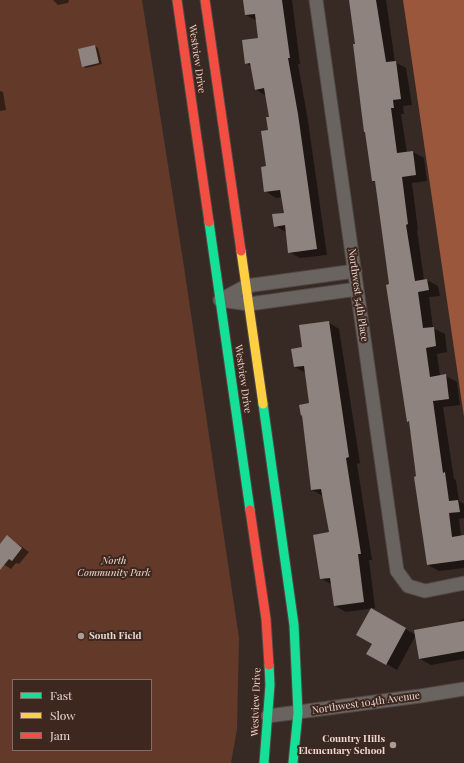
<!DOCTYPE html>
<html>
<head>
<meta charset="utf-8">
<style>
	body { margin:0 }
	#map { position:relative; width:464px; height:763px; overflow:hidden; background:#372a25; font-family:"Playfair Display",serif }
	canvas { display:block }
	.legend { position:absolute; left:12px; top:679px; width:140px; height:72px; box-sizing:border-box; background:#3e271e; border:1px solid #826e66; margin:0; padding:5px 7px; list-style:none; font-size:12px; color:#e9d9d3 }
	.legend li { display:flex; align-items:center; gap:8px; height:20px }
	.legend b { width:20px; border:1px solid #826e66 }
</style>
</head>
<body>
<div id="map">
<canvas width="464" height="763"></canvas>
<ul class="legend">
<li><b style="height:5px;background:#16e098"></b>Fast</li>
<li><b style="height:5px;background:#ffcf43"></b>Slow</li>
<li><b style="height:5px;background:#f24e42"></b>Jam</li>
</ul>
</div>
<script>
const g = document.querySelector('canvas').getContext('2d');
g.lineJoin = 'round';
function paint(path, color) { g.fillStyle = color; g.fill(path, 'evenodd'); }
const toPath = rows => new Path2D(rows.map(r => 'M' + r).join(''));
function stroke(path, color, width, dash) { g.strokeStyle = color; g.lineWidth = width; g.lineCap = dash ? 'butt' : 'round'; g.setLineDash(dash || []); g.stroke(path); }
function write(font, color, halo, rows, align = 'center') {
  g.font = font + ' "Playfair Display",serif'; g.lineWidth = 4; g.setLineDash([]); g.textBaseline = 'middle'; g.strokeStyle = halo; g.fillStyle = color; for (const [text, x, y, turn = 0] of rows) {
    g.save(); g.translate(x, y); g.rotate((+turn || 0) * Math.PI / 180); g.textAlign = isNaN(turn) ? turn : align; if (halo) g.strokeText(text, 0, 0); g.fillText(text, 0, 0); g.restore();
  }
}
const green = toPath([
	[0,0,142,0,184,267,239,638,237,729,231,763,0,763],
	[13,680,151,680,151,750,13,750]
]);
const water = toPath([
	[403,0,464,0,464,417]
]);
const shadow = toPath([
	[53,0,69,0,68,3,58,5],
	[244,0,292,0,300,64,298,64,308,121,327,255,300,258,289,252,286,232,275,226,285,214,282,197,276,198,265,191,270,117,266,96,255,89,252,67,246,63,259,38,257,21,246,15],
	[350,0,386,0,395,62,406,68,412,105,403,106,404,114,401,114,407,153,413,152,424,158,427,181,412,183,418,230,417,230,424,280,427,280,438,286,440,296,429,297,433,328,445,334,447,352,437,354,440,376,446,376,457,382,460,405,443,407,454,479,456,480,459,501,464,504,464,518,459,519,461,536,464,536,464,568,439,571,428,565,410,422,407,421,376,182,373,181],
	[95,46,98,48,102,64,86,68,83,66],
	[0,91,3,92,6,110,0,111],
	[328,322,339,329,360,463,357,464,372,560,369,560,375,608,346,612,335,606,332,585,321,578,330,533,323,496,312,490,303,416,302,415,310,404,306,373,295,367,303,348],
	[7,536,29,552,19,564,16,563,11,569,0,562,0,545],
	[371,609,416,635,397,670,368,653,373,644],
	[464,619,464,659,431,665,420,659,460,623,459,620]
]);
const building = toPath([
	[243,0,282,0,290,58,288,58,298,114,317,249,288,253,285,225,274,227,272,214,284,213,280,190,264,192,261,167,266,166,261,131,268,130,266,117,269,117,264,88,255,90,250,63,245,64,242,40,258,38,255,14,245,15],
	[349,0,376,0,386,62,396,61,401,99,393,100,394,108,391,108,397,153,413,151,416,175,402,177,408,224,406,225,415,281,427,279,429,290,418,292,423,328,434,327,436,346,426,348,430,377,446,374,449,399,433,401,443,473,445,472,449,501,458,500,460,512,449,513,452,537,464,535,464,560,427,565,414,477,416,476,409,421,407,422,386,285,389,284,375,181,372,181,365,132,364,132,353,44,355,44],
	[95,45,99,63,82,67,78,49],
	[329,321,349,457,346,458,361,554,358,554,364,602,334,606,330,578,320,579,313,535,329,532,321,489,311,490,302,415,301,416,299,405,309,403,304,366,294,367,291,349,302,347,299,325],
	[7,535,22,548,12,561,9,559,0,570,0,544],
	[371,608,406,628,386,665,366,654,372,644,356,635],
	[464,621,464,651,419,659,414,630]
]);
const street = toPath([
	[316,0,397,571,408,586,425,591,464,583],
	[220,300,246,286,355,271],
	[220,300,249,304,357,289],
	[268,716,420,696,464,689]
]);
const fast = toPath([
	[209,222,250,510],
	[263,404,294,625,298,713,293,763],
	[264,763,270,685,269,665]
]);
const slow = toPath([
	[241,251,263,404]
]);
const jam = toPath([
	[177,0,209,222],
	[205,0,241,251],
	[250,510,266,619,269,665]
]);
const markers = [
	[81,636,4,"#ab9c96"],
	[393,745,4,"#ab9c96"]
];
const streetNames = [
	["Westview Drive",197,59,82],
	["Northwest 54th Place",358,295,82],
	["Westview Drive",243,379,82],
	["Westview Drive",256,702,-88],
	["Northwest 104th Avenue",366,703,-8]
];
const parkNames = [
	["North",114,561],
	["Community Park",114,573]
];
const poiNames = [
	["South Field",89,636],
	["Country Hills",385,739,"right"],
	["Elementary School",385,751,"right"]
];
paint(green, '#633a2a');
paint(water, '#9a573c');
paint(shadow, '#0007');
paint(building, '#8e837f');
stroke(street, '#524743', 15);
stroke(fast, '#524743', 11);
stroke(slow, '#524743', 11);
stroke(jam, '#524743', 11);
stroke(street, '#6a6461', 13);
stroke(fast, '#16e098', 9);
stroke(slow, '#ffcf43', 9);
stroke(jam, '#f24e42', 9);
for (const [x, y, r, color] of markers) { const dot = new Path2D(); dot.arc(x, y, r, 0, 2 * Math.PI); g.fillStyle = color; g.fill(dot); stroke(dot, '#3e271e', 1.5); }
write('10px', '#e9d9d3', '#3e271e', streetNames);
write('italic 10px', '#f2dcd3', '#3e271e', parkNames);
write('bold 10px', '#e9d9d3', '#3e271e', poiNames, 'left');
</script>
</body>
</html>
